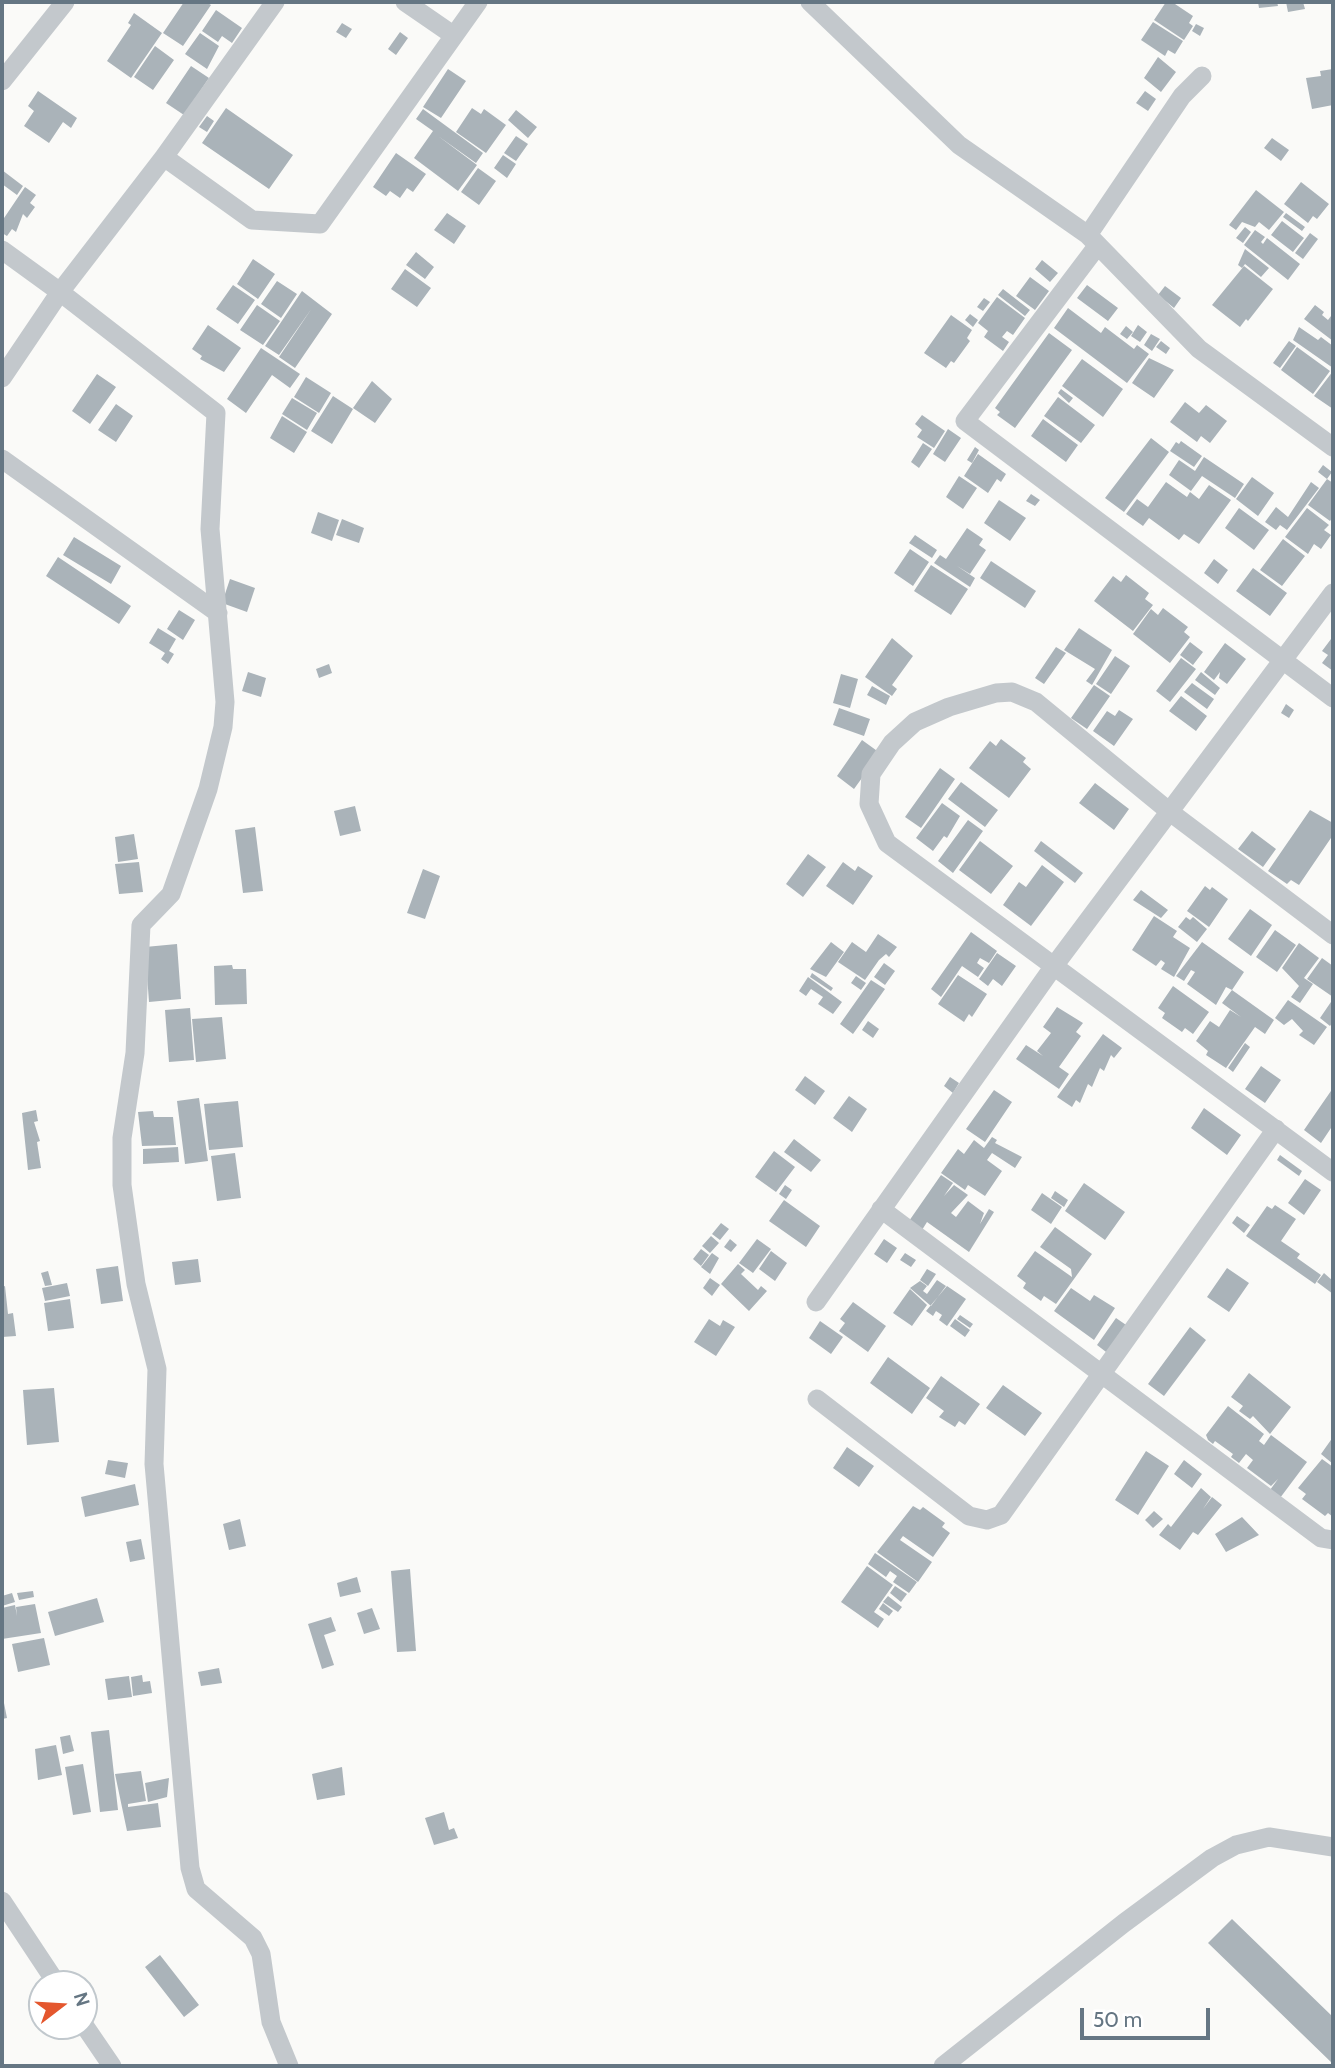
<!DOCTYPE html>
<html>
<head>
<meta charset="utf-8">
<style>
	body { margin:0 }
	#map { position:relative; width:1335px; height:2068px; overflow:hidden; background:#fafaf8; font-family:Cabin,sans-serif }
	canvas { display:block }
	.frame { position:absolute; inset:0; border:4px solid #657683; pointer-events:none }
	.north { position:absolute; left:28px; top:1970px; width:70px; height:70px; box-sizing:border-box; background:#fff; border:2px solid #c1c8cd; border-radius:50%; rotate:73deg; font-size:19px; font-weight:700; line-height:28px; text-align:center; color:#657683 }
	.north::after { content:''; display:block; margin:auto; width:24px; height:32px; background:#e4572e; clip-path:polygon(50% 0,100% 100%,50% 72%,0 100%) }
	.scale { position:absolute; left:1080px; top:2008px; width:130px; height:32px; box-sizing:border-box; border:4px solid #657683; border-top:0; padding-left:9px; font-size:21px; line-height:24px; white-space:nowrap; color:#657683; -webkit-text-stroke:5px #fff; paint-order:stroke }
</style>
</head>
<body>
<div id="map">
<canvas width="1335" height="2068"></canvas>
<div class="frame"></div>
<div class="north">N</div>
<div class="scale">50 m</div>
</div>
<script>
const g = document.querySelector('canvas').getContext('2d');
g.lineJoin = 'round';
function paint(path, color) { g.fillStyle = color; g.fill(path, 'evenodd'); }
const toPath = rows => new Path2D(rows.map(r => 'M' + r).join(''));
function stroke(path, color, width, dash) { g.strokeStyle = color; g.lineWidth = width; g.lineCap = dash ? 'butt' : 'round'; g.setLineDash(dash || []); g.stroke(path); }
const building = toPath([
	[184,2,206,2,211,5,183,46,163,33],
	[1166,2,1172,2,1193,16,1189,23,1193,26,1184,40,1154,20],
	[1258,2,1277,2,1278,6,1259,8],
	[1286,2,1303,2,1305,9,1288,12],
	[216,10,242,28,232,43,222,36,218,42,202,31],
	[134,13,162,33,131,78,107,61,131,25,128,23],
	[1153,22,1183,41,1175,54,1168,50,1165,56,1141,40],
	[342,23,352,29,346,38,336,32],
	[1196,24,1204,28,1200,36,1192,31],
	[400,32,408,38,396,55,388,49],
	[200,33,219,46,207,69,185,54],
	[155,46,174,60,153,90,134,77],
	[1158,57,1176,72,1161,92,1144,78],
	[191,66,209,78,184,115,166,103],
	[448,69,466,81,441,118,423,107],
	[1333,69,1333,105,1312,109,1306,78,1321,76,1320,71],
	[38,91,77,118,71,128,63,122,49,143,24,126,34,111,28,106],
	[1145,91,1156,99,1148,111,1136,103],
	[226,108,293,155,269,189,202,143],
	[472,108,481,114,484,109,506,125,486,153,456,132],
	[423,109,483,153,476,163,438,136,477,165,458,191,414,158,433,131,416,119],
	[516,110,537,127,528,138,508,120],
	[207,116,214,121,207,132,199,127],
	[516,136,528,144,516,161,504,153],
	[1272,138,1289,150,1281,161,1264,148],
	[396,153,426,174,413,192,407,188,400,198,390,191,386,196,373,187],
	[503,155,516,164,507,178,494,168],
	[478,168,496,181,479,205,461,192],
	[2,170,23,186,17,195,2,184],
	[1301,182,1329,204,1317,219,1313,216,1308,223,1284,204],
	[25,187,36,195,30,203,35,207,27,218,23,214,16,232,12,229,7,236,2,233,2,221],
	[1256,190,1284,212,1269,230,1259,222,1255,227,1242,222,1236,230,1229,225],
	[447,213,466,226,454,244,434,230],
	[1286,213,1305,227,1302,231,1283,217],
	[1282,221,1304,238,1293,252,1271,235],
	[1245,227,1251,232,1243,243,1236,238],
	[1255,230,1265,237,1261,242,1263,244,1267,238,1300,264,1288,280,1244,245],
	[1310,233,1318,239,1303,259,1295,253],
	[1245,249,1269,268,1261,277,1245,264,1242,268,1238,265],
	[416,252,434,267,425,279,406,265],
	[253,259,275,274,258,299,237,284],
	[1042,260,1058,273,1050,282,1035,269],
	[1244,266,1273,289,1248,321,1246,319,1240,327,1212,305],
	[405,269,431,288,417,307,391,289],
	[1030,277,1049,291,1035,310,1016,296],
	[277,281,297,294,281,318,261,304],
	[233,285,255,300,238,324,216,309],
	[1087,285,1118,308,1108,321,1077,298],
	[1165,286,1181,298,1174,308,1158,295],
	[1003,289,1030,310,1025,316,998,295],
	[302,291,332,314,295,368,279,357,312,308,279,355,265,346],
	[997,297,1025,318,1013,335,1007,331,1002,337,1009,342,1003,351,984,337,988,331,978,323],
	[984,298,990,302,983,311,977,307],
	[257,305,280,321,263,345,240,330],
	[1315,305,1324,312,1322,315,1328,320,1331,316,1333,318,1333,341,1304,319],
	[1068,308,1101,333,1105,327,1134,349,1137,345,1149,354,1127,383,1054,328],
	[970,314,978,320,973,327,965,320],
	[951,315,972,330,967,338,970,341,954,363,951,361,946,368,924,353],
	[208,325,241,348,224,372,200,359,202,356,192,349],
	[1138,325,1147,332,1140,342,1131,336],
	[1126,326,1133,332,1127,339,1120,334],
	[1299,327,1318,340,1321,337,1333,346,1333,368,1293,340],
	[1049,333,1072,350,1015,428,997,415,1000,412,995,408],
	[1151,334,1160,339,1152,351,1144,345],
	[1161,341,1170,348,1166,354,1156,347],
	[1289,341,1296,346,1280,368,1273,363],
	[1297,347,1330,371,1313,394,1281,370],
	[261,348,300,374,290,388,272,375,246,413,227,399],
	[1149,358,1174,370,1154,398,1132,383],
	[1082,359,1123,389,1103,417,1062,386],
	[1333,371,1333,409,1314,396],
	[97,374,116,387,90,424,72,411],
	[306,377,331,393,319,413,294,397],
	[372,381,392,399,375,423,353,408],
	[1061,389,1073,398,1069,403,1058,393],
	[333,396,353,409,332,444,311,431],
	[1058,397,1095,425,1081,443,1044,416],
	[292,398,317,413,307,430,282,414],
	[1185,402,1199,413,1206,405,1227,421,1210,443,1201,436,1197,442,1170,422],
	[116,404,133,416,116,442,98,430],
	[922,415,945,431,934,448,917,437,922,430,915,424],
	[282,416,307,432,294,453,270,438],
	[1043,419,1078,445,1066,462,1031,436],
	[948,429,961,438,945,462,933,454],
	[1151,438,1169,452,1124,512,1105,498],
	[1181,441,1202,456,1194,467,1170,451,1176,442,1179,444],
	[923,443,932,449,919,468,911,462],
	[975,447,979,450,972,463,967,460],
	[978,454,1006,474,1001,482,997,479,988,493,964,476],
	[1204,457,1244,484,1235,498,1202,476,1191,491,1169,475,1179,460,1195,471],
	[1323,465,1332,472,1327,479,1318,472],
	[959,476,977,488,963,509,946,497],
	[1252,477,1274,493,1258,516,1236,499],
	[1327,479,1333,483,1333,517,1330,521,1308,505],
	[1166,482,1187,497,1190,492,1199,499,1209,485,1231,500,1199,544,1184,534,1179,540,1149,518,1143,526,1126,514,1137,499,1148,507],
	[1311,482,1319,488,1287,530,1280,525,1276,530,1265,522,1276,507,1288,517],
	[1031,494,1040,500,1035,506,1026,501],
	[999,500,1026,518,1010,541,984,523],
	[1239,508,1269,530,1254,550,1225,528],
	[1307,508,1329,525,1324,530,1331,535,1321,549,1314,544,1308,554,1285,537],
	[318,512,339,520,332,541,311,533],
	[342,519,364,528,359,543,336,535],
	[967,528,983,539,979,545,986,550,970,574,957,566,975,578,970,587,934,563,940,555,946,559],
	[915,535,937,550,932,558,909,543],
	[74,537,121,566,111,584,63,555],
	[1283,539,1305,556,1282,586,1260,570],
	[910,549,929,562,913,586,894,573],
	[58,557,131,606,119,624,46,576],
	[1214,559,1228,570,1218,584,1204,573],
	[991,561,1036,591,1025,608,980,578],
	[931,565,968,589,951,615,914,591],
	[1253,568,1287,593,1270,616,1236,591],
	[1126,575,1149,593,1145,599,1153,605,1133,631,1094,601,1113,576,1121,582],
	[230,579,255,588,247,612,222,603],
	[1163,608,1188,627,1184,632,1190,637,1170,663,1133,634,1151,609,1158,615],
	[179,610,195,620,183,640,167,629],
	[158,628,176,639,169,651,174,654,168,664,161,659,165,653,149,643],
	[1079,628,1112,650,1092,685,1086,681,1095,669,1064,650],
	[892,638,913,656,892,685,897,689,892,696,865,677],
	[1331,639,1333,641,1333,671,1322,663,1328,655,1322,651],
	[1190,642,1203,652,1193,665,1180,655],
	[1225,643,1246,659,1227,684,1219,678,1220,672,1214,680,1204,672],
	[1056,647,1066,653,1044,684,1035,678],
	[1115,656,1130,666,1111,694,1096,684],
	[1181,658,1196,669,1170,702,1156,691],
	[329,664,332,673,319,678,316,669],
	[248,672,266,678,261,697,242,691],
	[1201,672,1220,688,1215,695,1195,680],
	[841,674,858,679,850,708,833,703],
	[1192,683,1214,699,1207,709,1184,692],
	[1094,685,1110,696,1087,729,1071,718],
	[872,686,890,696,886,705,867,695],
	[1181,696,1207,716,1196,731,1169,711],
	[1286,704,1294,710,1289,718,1281,713],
	[839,708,870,719,864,736,833,725],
	[1119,710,1133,719,1114,746,1093,731,1107,711,1115,716],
	[1001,739,1026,758,1023,762,1031,769,1009,798,969,768,990,741,996,746],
	[862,740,880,753,854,789,837,776],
	[940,768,955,779,921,828,905,817],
	[961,782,998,810,985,827,948,799],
	[1095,783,1129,809,1114,830,1079,803],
	[942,803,960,816,947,838,944,836,933,851,916,838],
	[355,806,361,831,340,836,334,811],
	[1310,810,1333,823,1333,835,1299,885,1291,880,1287,884,1268,871],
	[968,820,983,831,953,873,938,861],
	[255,827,263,891,243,893,235,830],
	[1252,831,1276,849,1263,867,1238,849],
	[134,834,138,859,118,862,115,837],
	[980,841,1013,866,991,894,959,870],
	[1041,841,1083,873,1075,883,1034,851],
	[808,854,826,867,803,897,786,884],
	[139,862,143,892,119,894,115,864],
	[843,862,855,871,858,866,873,876,853,905,826,886],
	[1042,865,1064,882,1031,926,1003,905,1019,882,1026,887],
	[423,869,440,876,425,919,407,913],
	[1205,886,1210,890,1212,887,1228,899,1209,927,1187,911],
	[1141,890,1168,910,1161,918,1133,900],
	[1250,909,1272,925,1251,956,1228,939],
	[1154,916,1177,931,1173,937,1190,948,1174,977,1161,969,1165,963,1161,960,1156,966,1132,950],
	[1186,917,1190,920,1193,917,1207,929,1197,942,1178,927],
	[1275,930,1296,945,1277,972,1256,957],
	[971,932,997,951,989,963,980,958,977,963,984,968,978,977,962,966,941,997,931,989],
	[878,934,897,947,889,957,886,954,879,960,865,980,838,962,852,942,866,952],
	[831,942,844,952,826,977,810,969],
	[1202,942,1244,972,1232,990,1226,987,1216,1005,1187,984,1195,972,1191,970,1184,981,1176,976],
	[1299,943,1319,958,1304,978,1313,984,1300,1003,1291,997,1299,986,1282,968],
	[177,944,181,999,149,1002,145,947],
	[997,953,1016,966,1002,986,993,979,988,986,979,979],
	[1322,958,1333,966,1333,997,1307,979],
	[884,963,895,971,885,985,874,977],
	[232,965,233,969,246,969,247,1004,215,1005,214,966],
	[812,973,833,988,831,991,810,977],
	[958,975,987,994,972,1017,969,1014,964,1022,938,1004],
	[856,976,866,983,861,990,851,983],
	[808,977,842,1002,833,1014,818,1004,823,997,811,989,806,996,799,991],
	[871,980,885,989,853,1034,840,1024],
	[1173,986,1209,1012,1193,1034,1185,1028,1182,1032,1162,1018,1165,1013,1158,1008],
	[1232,990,1274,1020,1265,1034,1255,1027,1226,1068,1206,1055,1208,1051,1196,1041,1210,1021,1219,1027,1230,1010,1241,1017,1222,1003],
	[1333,999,1333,1022,1330,1026,1320,1018],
	[1288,1000,1327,1027,1314,1045,1299,1035,1303,1031,1292,1019,1284,1025,1275,1018],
	[1057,1007,1083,1023,1076,1032,1081,1036,1059,1067,1069,1074,1059,1089,1016,1059,1026,1045,1043,1056,1037,1051,1051,1033,1043,1027],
	[190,1008,194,1060,169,1062,165,1010],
	[222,1017,226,1059,196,1062,192,1019],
	[868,1021,879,1029,873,1038,862,1030],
	[1103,1034,1122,1048,1114,1058,1111,1055,1104,1071,1100,1068,1092,1087,1088,1084,1080,1103,1076,1100,1072,1107,1057,1097],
	[1245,1043,1250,1047,1233,1072,1228,1068],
	[1261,1066,1281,1080,1265,1103,1245,1089],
	[805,1076,825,1091,815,1105,795,1090],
	[950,1077,959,1083,953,1093,944,1086],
	[1333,1088,1333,1125,1321,1143,1304,1130],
	[994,1090,1012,1102,985,1142,966,1129],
	[849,1096,867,1109,852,1132,833,1118],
	[199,1098,208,1161,185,1164,177,1101],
	[238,1101,243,1147,209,1150,204,1104],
	[1204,1108,1241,1135,1227,1155,1191,1128],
	[36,1110,38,1121,34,1122,40,1141,37,1142,41,1168,28,1170,22,1113],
	[153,1111,154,1117,173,1117,176,1145,142,1146,138,1112],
	[992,1137,997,1140,995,1143,1022,1157,1015,1168,992,1153,987,1160,1002,1171,985,1196,968,1185,965,1190,941,1173,958,1149,964,1154,974,1140,984,1148],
	[794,1139,821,1160,811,1172,784,1152],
	[178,1147,179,1162,143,1164,143,1149],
	[774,1151,795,1167,776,1192,755,1177],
	[235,1153,241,1198,217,1201,211,1156],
	[1280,1155,1302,1171,1299,1176,1277,1160],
	[941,1175,953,1183,944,1196,954,1185,968,1195,951,1213,956,1217,968,1201,984,1213,980,1224,989,1209,994,1212,969,1252,927,1222,922,1230,909,1221],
	[1305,1179,1321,1190,1304,1215,1288,1203],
	[1084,1183,1125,1212,1105,1240,1065,1211],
	[785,1185,792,1190,786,1199,779,1194],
	[1055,1191,1068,1200,1064,1207,1051,1198],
	[1042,1193,1062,1207,1051,1224,1031,1210],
	[784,1200,820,1226,806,1247,769,1221],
	[1275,1205,1296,1219,1281,1241,1300,1254,1297,1258,1321,1275,1315,1284,1246,1236,1267,1206,1272,1209],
	[1237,1216,1250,1225,1244,1233,1232,1223],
	[721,1223,729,1229,720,1240,712,1234],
	[1055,1227,1092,1254,1056,1304,1044,1296,1041,1301,1023,1288,1026,1283,1017,1276,1035,1251,1072,1277,1071,1269,1040,1247],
	[711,1236,719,1243,710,1253,702,1246],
	[730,1239,737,1245,731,1252,724,1247],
	[757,1239,771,1249,753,1273,739,1263],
	[884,1239,897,1248,887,1263,874,1254],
	[701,1249,709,1255,701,1266,693,1259],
	[771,1251,787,1263,775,1281,759,1269],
	[712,1253,719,1258,710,1274,701,1267],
	[905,1253,916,1260,911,1267,900,1260],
	[198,1259,201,1282,175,1285,172,1262],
	[738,1264,745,1270,741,1274,758,1290,761,1286,767,1291,749,1311,721,1284],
	[118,1266,123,1301,101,1304,96,1269],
	[1227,1268,1249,1283,1229,1312,1207,1297],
	[927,1269,936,1274,928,1286,920,1280],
	[48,1271,52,1285,45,1286,41,1273],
	[1324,1273,1333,1281,1333,1294,1317,1282],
	[710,1278,720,1285,712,1296,703,1288],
	[937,1280,946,1286,931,1306,910,1288,920,1281,927,1286,923,1291,927,1294],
	[67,1283,70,1296,45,1301,42,1288],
	[5,1286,8,1314,13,1313,16,1336,2,1337,2,1287],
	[947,1286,966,1299,947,1326,939,1320,942,1315,936,1311,933,1316,926,1311],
	[1071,1288,1090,1301,1094,1295,1115,1308,1094,1340,1054,1311],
	[910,1289,927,1305,912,1326,893,1313],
	[70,1299,74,1328,48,1331,44,1303],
	[853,1302,886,1326,868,1352,839,1331,845,1323,840,1319],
	[960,1315,973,1324,970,1328,957,1319],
	[1116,1318,1129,1327,1110,1355,1097,1345],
	[709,1319,720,1326,723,1320,735,1327,716,1356,694,1342],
	[955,1319,970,1330,965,1337,950,1326],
	[820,1321,843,1337,831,1354,809,1338],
	[1190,1327,1206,1340,1164,1396,1148,1384],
	[888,1357,930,1388,912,1414,870,1383],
	[1249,1373,1291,1407,1270,1434,1253,1416,1250,1419,1239,1411,1243,1406,1231,1397],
	[941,1376,980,1404,965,1425,959,1421,955,1427,939,1417,944,1411,926,1398],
	[1003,1385,1042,1413,1025,1436,986,1408],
	[54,1388,59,1442,27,1445,23,1390],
	[1228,1406,1264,1434,1259,1441,1264,1445,1271,1435,1307,1462,1280,1498,1270,1490,1278,1479,1271,1486,1247,1468,1253,1460,1246,1454,1239,1463,1231,1457,1233,1454,1215,1441,1213,1444,1208,1440,1206,1435],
	[1333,1437,1333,1464,1321,1454],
	[847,1447,874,1466,859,1487,833,1468],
	[1146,1451,1169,1466,1138,1515,1115,1500],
	[1322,1459,1333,1467,1333,1517,1328,1513,1325,1516,1302,1499,1306,1494,1298,1488],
	[108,1460,128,1463,125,1478,105,1474],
	[1184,1460,1202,1474,1192,1488,1174,1474],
	[135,1484,139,1505,85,1517,81,1497],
	[1201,1488,1211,1497,1203,1509,1212,1497,1222,1505,1198,1535,1193,1532,1180,1550,1159,1535,1168,1524,1171,1527],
	[913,1506,920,1510,923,1507,945,1523,942,1527,950,1533,933,1557,903,1536,900,1540,932,1562,918,1582,877,1552],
	[1154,1511,1163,1519,1153,1528,1145,1520],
	[1242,1517,1259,1535,1226,1552,1215,1534],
	[240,1519,246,1546,229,1550,223,1524],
	[141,1539,145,1559,130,1562,126,1542],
	[875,1553,917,1582,909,1593,893,1582,897,1576,890,1571,886,1577,868,1564],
	[867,1566,893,1585,874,1612,884,1619,878,1628,841,1602],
	[410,1569,416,1651,397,1652,391,1571],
	[357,1577,361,1592,340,1597,337,1583],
	[895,1586,907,1594,901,1602,890,1593],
	[33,1591,34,1597,19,1600,17,1593],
	[12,1593,15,1602,2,1606,2,1596],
	[888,1596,902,1607,898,1612,883,1602],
	[97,1598,104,1622,55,1636,48,1612],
	[883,1603,893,1611,889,1616,879,1609],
	[35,1604,41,1633,2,1639,2,1608,15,1605,17,1616,16,1607],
	[372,1608,380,1629,364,1634,357,1613],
	[331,1617,336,1631,324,1635,334,1665,322,1669,308,1624],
	[44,1638,50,1665,18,1672,12,1644],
	[219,1668,222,1683,201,1686,198,1672],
	[142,1675,143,1682,150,1681,152,1693,133,1696,131,1677],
	[129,1676,132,1697,108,1700,105,1679],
	[2,1693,7,1718,2,1719],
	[109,1730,118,1810,100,1812,91,1732],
	[70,1735,74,1751,63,1754,60,1737],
	[56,1745,62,1775,38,1780,35,1749],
	[83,1764,91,1812,73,1815,65,1767],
	[342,1767,345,1795,317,1800,312,1774],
	[141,1771,146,1801,128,1804,128,1807,158,1803,161,1827,127,1831,115,1774],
	[169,1778,167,1797,148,1802,145,1783],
	[444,1812,449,1830,454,1828,458,1838,434,1845,425,1818],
	[1232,1919,1333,2017,1333,2064,1208,1943],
	[160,1955,199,2005,184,2017,145,1967]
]);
const minor = toPath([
	[405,2,453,35],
	[810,2,959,145,1088,235],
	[1202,76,1182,96,1088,235,1199,349,1333,447],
	[2,81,65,2],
	[164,157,275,2],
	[1098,245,965,421,1333,698],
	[2,250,60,292,2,378],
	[2,459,218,613],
	[1333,935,1170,812,1036,702,1012,692,996,693,949,707,915,722,892,743,871,774,869,804,887,843,1333,1172],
	[881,1209,1321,1538,1333,1540],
	[816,1302,1054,966,1333,593],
	[817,1399,969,1516,987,1520,1001,1515,1276,1129],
	[2,1901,57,1984],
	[84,2025,112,2066],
	[289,2066,271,2022,261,1954,253,1938,196,1889,190,1868,154,1464,157,1369,136,1284,122,1185,122,1138,135,1053,141,925,171,894,208,789,223,727,225,702,210,529,216,413,60,292,164,157,252,220,320,224,478,2],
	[943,2066,1124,1923,1212,1858,1236,1845,1269,1837,1333,1847]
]);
paint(building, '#aab3b9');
stroke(minor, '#c3c8cc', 19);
</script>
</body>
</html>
